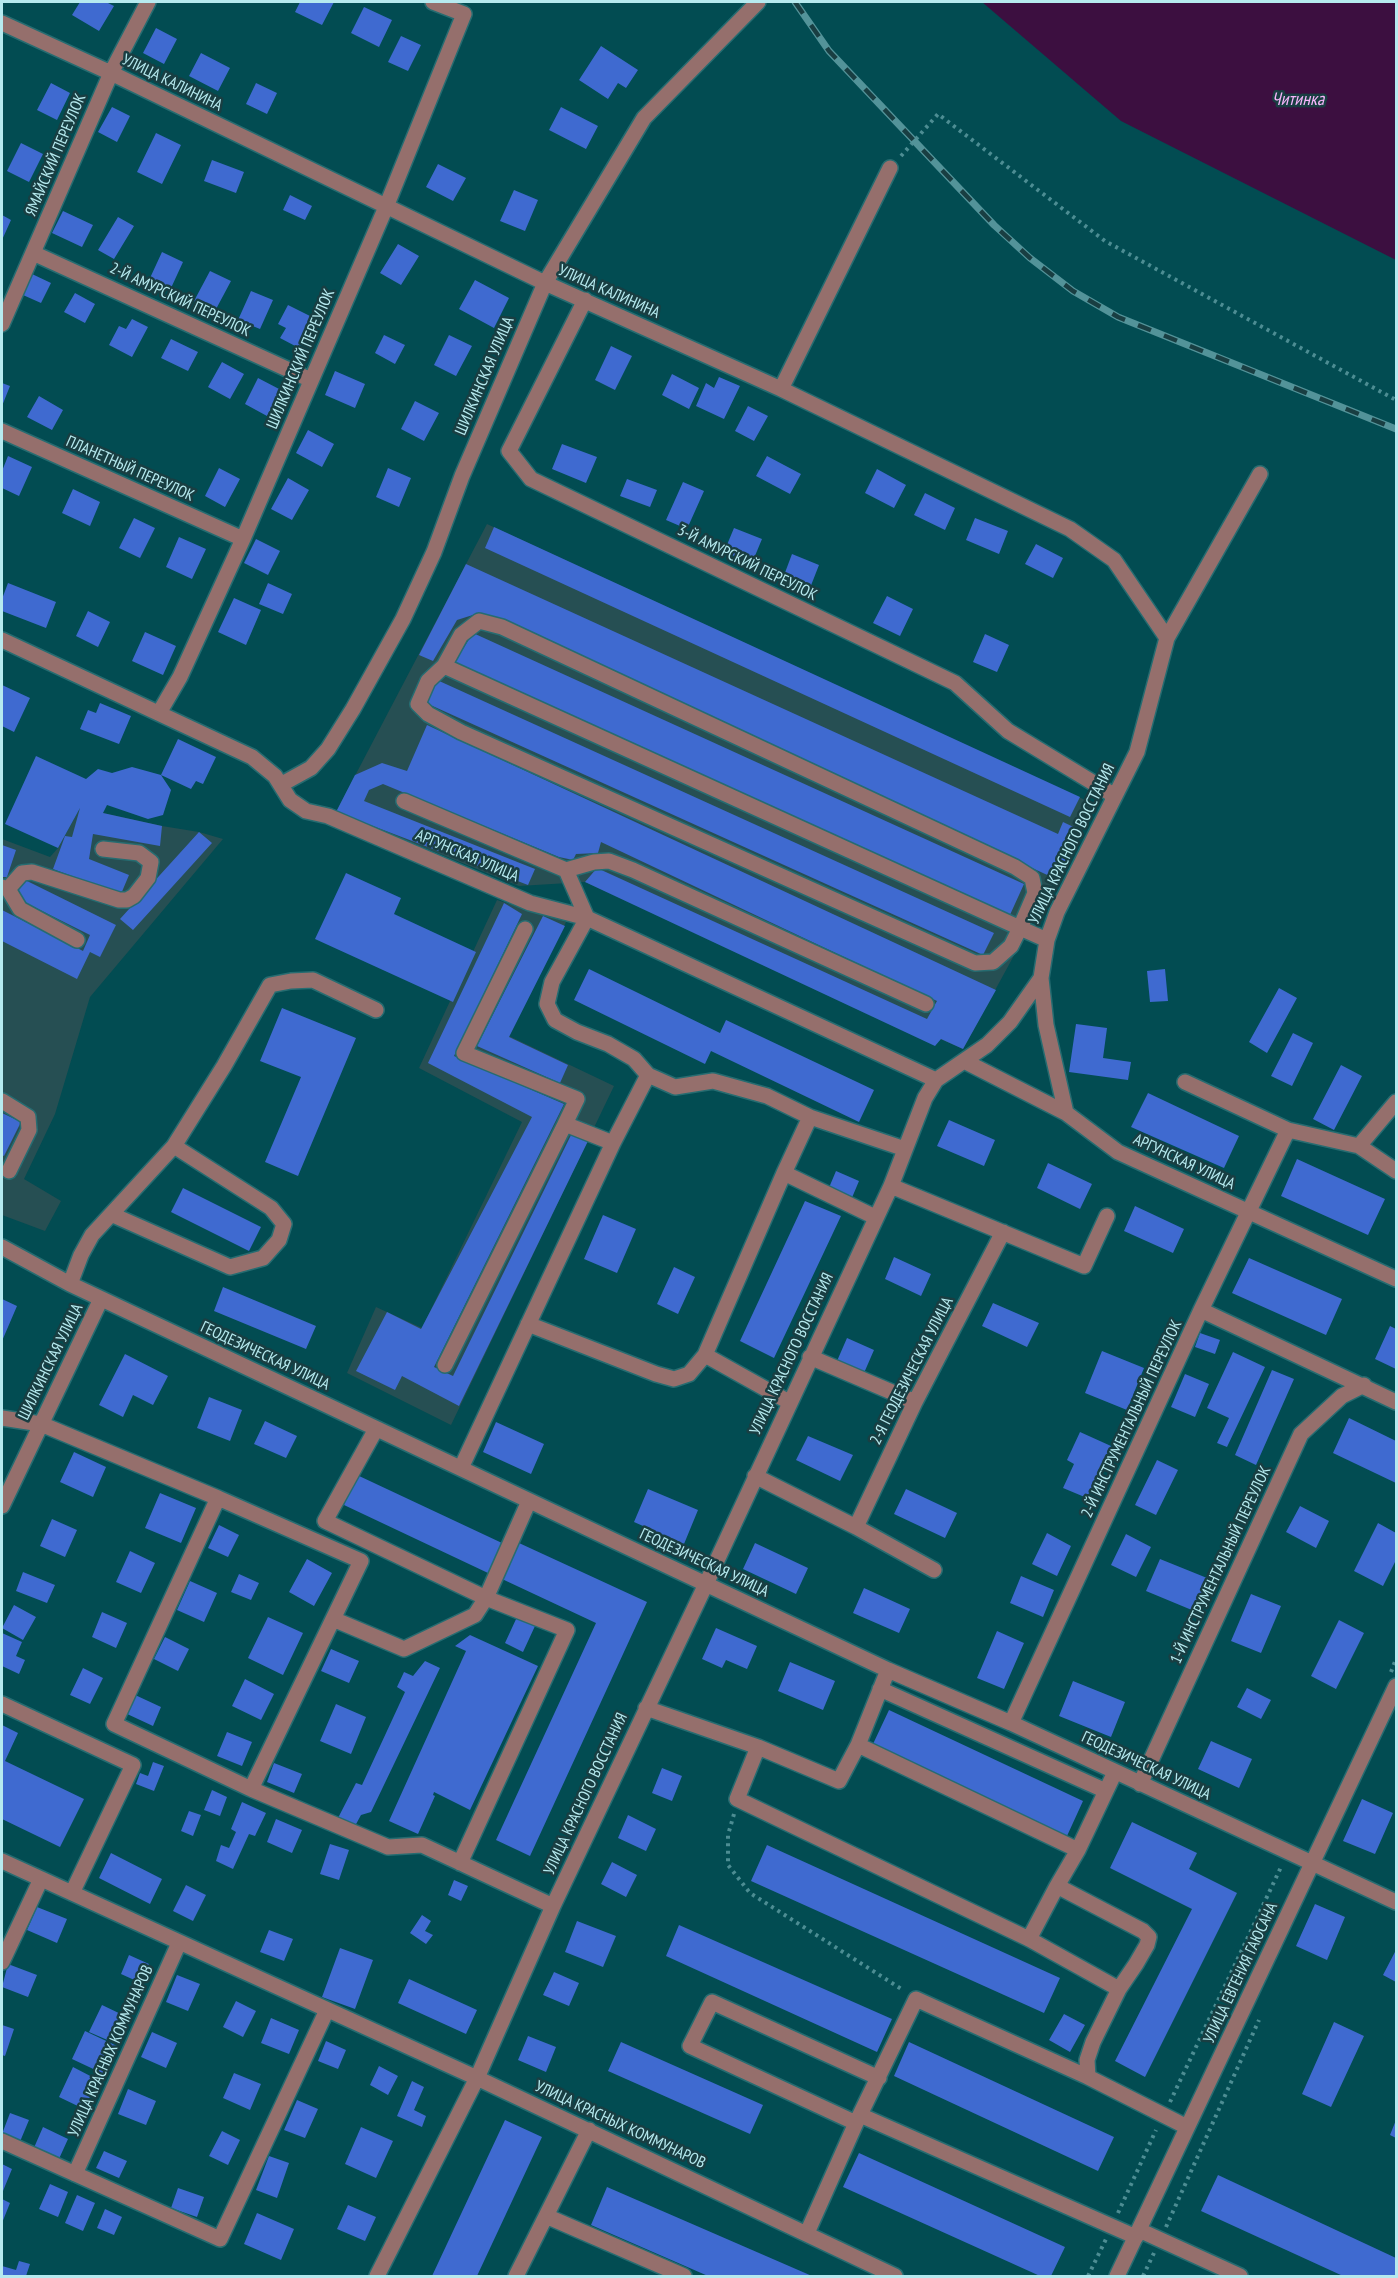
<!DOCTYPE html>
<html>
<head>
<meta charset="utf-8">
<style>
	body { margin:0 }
	#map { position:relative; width:1398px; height:2278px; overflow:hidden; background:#024c52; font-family:"PT Sans Narrow",sans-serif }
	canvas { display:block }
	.frame { position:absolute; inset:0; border:3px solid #b6eaef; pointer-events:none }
</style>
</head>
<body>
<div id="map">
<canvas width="1398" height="2278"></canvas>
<div class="frame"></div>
</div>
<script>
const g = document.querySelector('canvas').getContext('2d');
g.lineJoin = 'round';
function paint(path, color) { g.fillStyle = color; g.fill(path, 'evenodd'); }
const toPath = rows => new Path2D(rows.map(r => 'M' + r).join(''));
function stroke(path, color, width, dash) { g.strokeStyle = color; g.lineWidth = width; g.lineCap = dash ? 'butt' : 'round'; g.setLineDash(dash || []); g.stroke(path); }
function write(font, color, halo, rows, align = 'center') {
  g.font = font + ' "PT Sans Narrow",sans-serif'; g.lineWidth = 5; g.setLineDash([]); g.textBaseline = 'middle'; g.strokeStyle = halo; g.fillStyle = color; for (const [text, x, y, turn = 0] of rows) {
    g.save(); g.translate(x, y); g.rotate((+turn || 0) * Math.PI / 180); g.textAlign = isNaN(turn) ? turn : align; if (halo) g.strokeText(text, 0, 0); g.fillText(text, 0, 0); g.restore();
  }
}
const built = toPath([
	[487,524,1096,805,963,1049,585,882,519,886,336,812],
	[80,808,162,826,199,832,223,839,90,997,55,1114,24,1179,61,1201,45,1231,2,1215,2,839,50,857,58,848],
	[497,900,566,922,509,1036,614,1086,451,1425,347,1373,376,1307,422,1328,522,1122,419,1068]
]);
const water = toPath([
	[982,2,1396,2,1396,260,1121,121]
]);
const building = toPath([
	[80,2,106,2,114,6,99,31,72,15],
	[300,2,334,2,322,25,295,12],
	[364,7,392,20,379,47,351,33],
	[156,28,177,39,164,64,143,53],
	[401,36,421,45,408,71,388,62],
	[601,46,638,70,626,88,618,83,608,99,579,80],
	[201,53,230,68,218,91,189,76],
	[51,83,70,93,57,120,37,110],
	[256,83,277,93,267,114,246,104],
	[112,107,130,116,117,142,98,132],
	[561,107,598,126,586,149,549,130],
	[156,133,181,145,162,184,137,172],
	[21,143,43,154,29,182,7,171],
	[212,160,244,172,236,193,204,181],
	[438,164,466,178,453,201,426,187],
	[514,190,538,200,525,231,500,221],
	[290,195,312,206,305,220,283,210],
	[63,211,93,225,82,247,52,233],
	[2,215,11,220,2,240],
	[118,217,134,226,114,259,98,250],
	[398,244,419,256,401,285,380,273],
	[162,252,183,262,171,288,150,278],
	[210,271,231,281,215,311,194,301],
	[32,274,51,283,41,303,23,295],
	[475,280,509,298,494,328,459,309],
	[251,291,273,300,260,329,238,320],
	[75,293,95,304,85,323,64,312],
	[288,305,314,318,299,348,280,338,286,328,278,324],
	[132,319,148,327,132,357,109,345,119,326,126,329],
	[384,335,405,345,395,364,375,353],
	[449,335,472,346,456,376,434,365],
	[171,339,198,352,188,371,161,358],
	[611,346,632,356,615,390,595,380],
	[222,362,244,374,230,399,208,387],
	[335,371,365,384,355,408,325,395],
	[672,374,699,388,689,409,662,395],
	[719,377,740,386,724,419,696,406,706,383,714,388],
	[258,378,281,390,267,416,245,404],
	[2,383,10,386,2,406],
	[39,396,63,410,52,430,27,417],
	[415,401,439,413,424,441,401,429],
	[748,406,768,416,754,441,735,431],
	[308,430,334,444,322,467,296,453],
	[562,444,597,457,586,483,552,469],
	[8,456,32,467,19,496,2,488,2,471],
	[767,456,801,474,790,494,756,476],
	[219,468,240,479,225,507,205,496],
	[388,468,411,478,399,507,376,497],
	[877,469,906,485,894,508,865,493],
	[288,478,309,490,292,520,271,509],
	[627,479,657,490,650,507,620,496],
	[683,482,704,491,687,529,666,520],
	[73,489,100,502,90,526,62,513],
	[925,493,955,508,945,530,914,515],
	[134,518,155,528,140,558,119,548],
	[975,518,1008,531,999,554,966,540],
	[494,527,1080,797,1070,817,485,548],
	[734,528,762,539,752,563,724,552],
	[179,537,206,549,192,579,166,567],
	[256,539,280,551,268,575,244,563],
	[1036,544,1063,558,1053,578,1025,564],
	[792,554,819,565,810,588,783,578],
	[466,564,1058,834,1063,822,1082,831,1056,879,479,613,457,620,433,661,419,655],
	[8,583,56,602,46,628,2,611,2,599],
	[268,583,292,594,283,614,259,604],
	[887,596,913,609,900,636,873,623],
	[234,598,261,610,246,645,218,632],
	[88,611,110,622,98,647,76,636],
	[145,632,176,646,163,675,132,661],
	[473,633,1024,884,1009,917,454,663],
	[985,634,1009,645,997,672,973,662],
	[437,680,994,933,983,955,426,703],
	[2,685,30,698,14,732,2,726],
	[100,703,131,716,119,744,80,729,88,710,96,713],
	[427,725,996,990,963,1049,941,1039,935,1046,585,882,597,868,927,1019,937,1001,601,842,598,853,576,854,573,860,559,857,383,784,369,790,364,801,535,869,528,885,336,812,355,775,382,763,407,771],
	[178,739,216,757,203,784,196,781,191,789,161,775],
	[36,756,86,779,98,769,112,773,132,767,161,775,171,790,163,815,148,819,107,805,103,813,162,826,160,846,93,834,89,859,129,875,121,894,53,869,65,836,72,837,80,808,58,848,5,824],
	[199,832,212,843,133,930,120,919],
	[2,845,16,850,7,877,2,877],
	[346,873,401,898,394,914,476,952,453,1002,315,939],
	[21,878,116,925,100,957,90,952,77,979,2,941,2,910,83,951,90,935,12,896],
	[504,903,522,914,454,1056,564,1104,434,1367,453,1376,572,1133,588,1141,459,1406,402,1376,395,1390,356,1371,387,1312,421,1329,532,1117,428,1063],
	[543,916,565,926,509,1037,568,1065,560,1083,477,1046],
	[589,969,720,1033,726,1020,874,1090,859,1122,711,1051,705,1064,574,1000],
	[1165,969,1168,1001,1150,1002,1147,971],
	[1279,988,1297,998,1267,1053,1249,1042],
	[282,1008,356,1038,298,1176,265,1162,301,1077,260,1061],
	[1076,1024,1107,1028,1103,1058,1131,1062,1128,1080,1069,1072],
	[1293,1033,1313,1043,1292,1086,1271,1076],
	[1341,1065,1362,1076,1334,1130,1313,1119],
	[1148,1093,1239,1136,1224,1168,1131,1127],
	[2,1113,21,1122,4,1156,2,1155],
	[949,1120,995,1140,984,1166,937,1146],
	[1297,1159,1385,1199,1368,1235,1281,1196],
	[1048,1163,1092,1184,1080,1209,1037,1188],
	[836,1171,859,1181,851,1200,828,1190],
	[183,1188,261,1227,249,1251,171,1212],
	[805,1201,841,1216,774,1358,740,1341],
	[1135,1206,1184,1229,1173,1253,1124,1231],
	[603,1215,636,1229,617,1273,584,1259],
	[894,1257,931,1274,921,1296,885,1279],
	[1249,1258,1342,1299,1326,1335,1232,1293],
	[674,1267,695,1277,678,1314,657,1304],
	[223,1287,316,1326,306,1349,214,1311],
	[2,1299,17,1306,2,1341],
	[993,1303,1039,1323,1027,1347,982,1326],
	[1390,1326,1396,1329,1396,1369,1375,1359],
	[1200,1333,1220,1340,1215,1354,1195,1347],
	[847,1338,874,1350,864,1373,837,1361],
	[1102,1351,1144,1368,1127,1410,1085,1393],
	[1233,1352,1265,1367,1227,1447,1217,1443,1229,1418,1207,1408],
	[125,1354,168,1376,153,1405,133,1395,123,1417,99,1405],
	[1272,1370,1294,1379,1256,1465,1235,1455],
	[1185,1374,1209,1384,1195,1417,1171,1407],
	[209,1397,242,1410,230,1441,197,1428],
	[1349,1418,1396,1441,1396,1483,1333,1453],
	[265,1421,297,1436,286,1458,254,1444],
	[496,1422,544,1444,531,1474,483,1452],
	[1080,1432,1111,1446,1087,1498,1063,1488,1074,1464,1067,1460],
	[808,1436,853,1455,840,1481,796,1460],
	[74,1452,106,1467,93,1497,60,1482],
	[1157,1460,1178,1470,1156,1515,1135,1505],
	[357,1475,502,1543,488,1573,344,1505],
	[648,1489,698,1510,684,1544,634,1522],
	[906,1489,957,1513,945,1538,894,1514],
	[160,1493,196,1508,181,1543,145,1528],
	[1300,1506,1329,1521,1316,1548,1286,1532],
	[52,1519,77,1530,65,1557,40,1546],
	[1378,1523,1396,1533,1396,1560,1383,1586,1354,1571],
	[219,1525,239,1535,228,1557,208,1548],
	[1047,1533,1071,1546,1057,1576,1032,1564],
	[1126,1534,1151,1547,1136,1577,1111,1565],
	[519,1543,647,1602,530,1856,496,1840,596,1623,502,1579],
	[755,1543,808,1568,796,1594,743,1569],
	[130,1551,155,1563,141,1593,116,1582],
	[307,1559,332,1573,314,1606,289,1592],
	[1160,1559,1212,1580,1199,1613,1146,1591],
	[23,1572,55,1585,47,1603,16,1591],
	[239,1574,259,1583,251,1600,231,1592],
	[1021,1576,1054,1590,1043,1617,1010,1603],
	[190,1581,217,1593,204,1622,177,1610],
	[864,1588,910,1609,899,1633,853,1613],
	[1251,1594,1281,1606,1261,1653,1231,1641],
	[14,1605,36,1617,23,1640,2,1628],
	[102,1612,127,1623,116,1648,92,1637],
	[268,1617,303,1633,283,1675,248,1658],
	[517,1617,535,1626,523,1652,505,1643],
	[1339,1620,1364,1633,1336,1689,1311,1676],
	[716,1628,757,1646,747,1669,726,1660,722,1668,702,1659],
	[997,1631,1024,1643,1004,1689,977,1678],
	[2,1633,22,1642,16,1656,25,1660,19,1674,2,1666],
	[470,1635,538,1666,470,1810,434,1792,433,1795,435,1796,418,1834,389,1821,466,1651,455,1646],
	[165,1637,189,1649,178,1671,154,1659],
	[331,1649,359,1661,349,1683,321,1671],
	[425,1661,440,1668,371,1812,361,1815,355,1826,338,1818,356,1783,362,1785,405,1692,397,1687,404,1672,413,1676],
	[790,1662,835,1681,823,1710,778,1691],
	[83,1668,103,1678,90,1704,70,1695],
	[245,1679,274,1694,261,1720,232,1706],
	[1073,1681,1125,1702,1111,1737,1059,1716],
	[1247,1688,1271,1700,1261,1719,1237,1707],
	[133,1694,161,1707,153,1726,125,1713],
	[336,1704,366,1717,351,1754,320,1741],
	[889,1710,1083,1801,1067,1836,873,1744],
	[2,1725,18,1733,5,1761,84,1799,60,1847,2,1819],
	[227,1732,252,1742,242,1766,217,1756],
	[1211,1741,1252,1759,1239,1788,1198,1769],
	[153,1762,164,1766,154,1791,136,1784,140,1773,148,1776],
	[274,1763,302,1774,294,1793,267,1782],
	[662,1768,682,1776,672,1801,652,1793],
	[212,1790,227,1797,220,1816,204,1810],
	[1362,1799,1393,1813,1375,1854,1343,1841],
	[242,1802,266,1813,255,1836,249,1834,233,1869,216,1861,221,1845,229,1848,236,1832,231,1829],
	[189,1811,201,1815,193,1836,181,1831],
	[628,1815,656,1829,646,1851,618,1838],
	[276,1819,302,1830,292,1853,267,1842],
	[1132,1822,1197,1853,1189,1869,1237,1893,1145,2077,1115,2061,1192,1909,1110,1868],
	[330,1844,349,1850,339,1880,320,1874],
	[767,1845,1060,1978,1044,2013,751,1881],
	[111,1853,162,1879,150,1904,99,1878],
	[612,1862,637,1875,626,1897,601,1884],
	[454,1880,468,1886,461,1901,448,1895],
	[186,1885,206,1895,193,1921,173,1911],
	[1315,1904,1345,1917,1327,1960,1296,1946],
	[37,1907,67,1919,57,1943,27,1930],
	[422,1915,431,1921,425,1931,433,1935,426,1944,410,1933],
	[577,1921,616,1936,603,1967,565,1952],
	[679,1925,892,2019,877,2052,666,1956],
	[269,1930,293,1939,284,1961,260,1952],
	[340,1948,373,1960,355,2009,322,1997],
	[1396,1950,1396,1982,1383,1975],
	[129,1955,149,1964,141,1983,121,1974],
	[8,1964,37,1975,28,1997,2,1987],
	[554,1972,579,1983,569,2006,543,1995],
	[177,1975,200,1984,188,2011,166,2002],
	[409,1979,477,2010,466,2034,398,2003],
	[236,2001,256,2011,243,2037,223,2027],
	[102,2005,125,2016,112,2042,89,2032],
	[1064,2014,1085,2025,1070,2052,1049,2040],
	[271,2018,299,2030,289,2054,261,2043],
	[1334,2022,1364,2036,1331,2107,1302,2094],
	[2,2025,14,2029,5,2056,2,2055],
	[85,2031,117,2046,104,2074,72,2059],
	[152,2032,177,2043,166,2068,141,2057],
	[528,2036,556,2047,546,2072,518,2060],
	[326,2041,346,2050,338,2069,318,2061],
	[621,2042,763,2105,750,2134,608,2071],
	[909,2042,1114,2137,1098,2171,894,2076],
	[379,2066,398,2076,388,2095,370,2085],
	[73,2067,98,2080,84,2109,59,2097],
	[234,2073,261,2084,250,2110,223,2098],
	[412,2081,424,2087,414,2110,426,2116,422,2127,397,2116],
	[128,2089,156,2101,146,2125,118,2114],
	[297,2100,318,2109,305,2138,284,2130],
	[10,2113,29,2120,19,2144,2,2134],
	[505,2120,542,2137,477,2276,432,2276],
	[1396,2120,1396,2138,1390,2135],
	[43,2127,68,2139,58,2161,33,2150],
	[361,2127,393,2141,376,2178,345,2164],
	[222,2131,240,2140,228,2165,209,2156],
	[104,2151,127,2161,119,2178,96,2168],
	[859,2153,1065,2247,1051,2276,1040,2276,843,2187],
	[269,2156,289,2163,277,2198,256,2190],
	[2,2164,12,2169,3,2191,2,2190],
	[1218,2175,1396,2258,1396,2276,1343,2276,1201,2211],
	[50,2184,68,2192,58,2217,39,2209],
	[607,2187,812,2276,708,2276,591,2225],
	[178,2188,204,2197,197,2217,171,2208],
	[77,2195,95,2203,83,2231,65,2223],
	[2,2199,10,2203,2,2223],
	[348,2205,376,2217,365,2241,337,2229],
	[105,2209,122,2217,114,2235,97,2228],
	[257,2213,294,2229,281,2260,244,2244],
	[19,2261,30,2264,26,2276,2,2276,2,2266,16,2270]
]);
const path = toPath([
	[901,156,938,114,1105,241,1396,400],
	[1391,1672,1396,1659],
	[734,1814,728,1835,728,1865,750,1893,903,1990],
	[1170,2102,1282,1865],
	[1118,2213,1156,2130],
	[1166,2227,1259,2020],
	[1088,2276,1106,2239],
	[1143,2276,1154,2253]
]);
const minor = toPath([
	[2,23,111,73,545,283,781,389,1070,529,1114,560,1167,638],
	[33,253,311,380],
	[585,300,509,451,531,479,955,683,1008,731,1115,796],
	[2,324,111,73,148,2],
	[781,389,890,168],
	[2,431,243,539],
	[2,640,252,757,275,776,290,800,306,811,328,816,530,903,587,918,936,1080],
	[444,666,1020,928,1011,946,993,962,975,963,461,732,428,714,418,704,428,681,444,666,461,635,479,621,502,627,1015,867,1032,878,1035,893,1020,928,1047,940],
	[159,713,180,677,243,539,386,207,464,14,433,2],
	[282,784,311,768,328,749,353,709,403,619,434,552,462,476,545,283,644,118,758,2],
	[404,801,566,870,587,918,552,982,547,1004,555,1020,577,1032,608,1044,634,1059,648,1075,675,1087,713,1081,767,1096,810,1117],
	[566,870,594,862,609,861,633,870,926,1004],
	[2,887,8,889,22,873,32,872,119,900,127,900,134,896,148,878,151,862,139,853,103,849],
	[8,889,20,909,77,940],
	[525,929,464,1053,577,1099,565,1124],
	[1041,978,1046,1025,1066,1113],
	[966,1062,1066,1113,1118,1152,1396,1279],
	[1185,1082,1288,1130,1359,1146,1396,1102],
	[2,1101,28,1117,29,1130,9,1171],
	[1359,1146,1396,1171],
	[784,1173,875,1217],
	[891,1186,1084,1266,1107,1216],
	[113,1215,230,1267,263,1258,279,1240,284,1224,271,1208,174,1146],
	[2,1247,70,1284,888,1670,1011,1723,1396,1902],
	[70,1284,81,1255,92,1235,174,1146,224,1066,270,985,291,981,313,980,376,1010],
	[1201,1310,1396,1402],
	[528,1324,656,1374,674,1379,689,1374,705,1355],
	[810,1357,915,1402],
	[445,1365,565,1124,613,1143],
	[789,1402,705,1355,784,1173,810,1117,905,1149],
	[2,1418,41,1424,218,1498,114,1724,251,1789,388,1847,422,1845,553,1906],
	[376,1429,325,1521,486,1598,567,1630,460,1863],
	[461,1468,613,1143,648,1075],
	[755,1476,856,1527,934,1570],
	[218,1498,361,1561,251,1789],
	[2,1506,101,1299],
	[856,1527,915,1402,1003,1232],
	[333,1619,404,1649,475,1615,486,1598,529,1501],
	[880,1689,1106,1791],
	[2,1704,133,1765,72,1893],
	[646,1708,758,1747,839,1781,858,1745,888,1670],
	[1011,1723,1201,1310,1288,1130],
	[858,1745,1078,1850],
	[758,1747,737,1799,1029,1939,1119,1989],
	[1115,1772,1078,1850,1057,1886,1143,1931,1149,1937,1147,1945,1136,1964,1119,1989,1093,2042,1087,2060,1088,2077,1187,2127],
	[1140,1784,1301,1434,1342,1396,1364,1385],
	[2,1861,477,2078,895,2276],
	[1029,1939,1057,1886],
	[2,1962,41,1879],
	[860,2115,1136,2237],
	[856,2123,690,2046,712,2002,879,2078],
	[2,2141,220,2239,327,2010],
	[75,2174,179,1943],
	[546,2216,684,2276],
	[1139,2230,1240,2276],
	[807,2233,856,2123,916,1999,1088,2077],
	[377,2276,477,2078,553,1906,706,1584,891,1186,925,1098,936,1080,987,1045,1010,1022,1041,978,1047,940,1057,912,1137,752,1167,638,1260,474],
	[516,2276,589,2130],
	[1117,2276,1396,1686]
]);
const rail = toPath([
	[795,2,829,51,994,225,1030,258,1073,291,1118,317,1396,429]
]);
const streetNames = [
	["УЛИЦА КАЛИНИНА",172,83,26],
	["ЯМАЙСКИЙ ПЕРЕУЛОК",56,155,-67],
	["УЛИЦА КАЛИНИНА",609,292,24],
	["2-Й АМУРСКИЙ ПЕРЕУЛОК",180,300,25],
	["ШИЛКИНСКИЙ ПЕРЕУЛОК",301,359,-67],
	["ШИЛКИНСКАЯ УЛИЦА",485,376,-67],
	["ПЛАНЕТНЫЙ ПЕРЕУЛОК",130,469,24],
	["3-Й АМУРСКИЙ ПЕРЕУЛОК",747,563,26],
	["УЛИЦА КРАСНОГО ВОССТАНИЯ",1072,844,-64],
	["АРГУНСКАЯ УЛИЦА",467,856,23],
	["АРГУНСКАЯ УЛИЦА",1184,1162,25],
	["УЛИЦА КРАСНОГО ВОССТАНИЯ",792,1354,-65],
	["ГЕОДЕЗИЧЕСКАЯ УЛИЦА",265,1356,25],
	["ШИЛКИНСКАЯ УЛИЦА",51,1362,-64],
	["2-Я ГЕОДЕЗИЧЕСКАЯ УЛИЦА",912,1371,-63],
	["2-Й ИНСТРУМЕНТАЛЬНЫЙ ПЕРЕУЛОК",1132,1419,-65],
	["ГЕОДЕЗИЧЕСКАЯ УЛИЦА",704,1563,25],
	["1-Й ИНСТРУМЕНТАЛЬНЫЙ ПЕРЕУЛОК",1221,1565,-65],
	["ГЕОДЕЗИЧЕСКАЯ УЛИЦА",1146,1766,25],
	["УЛИЦА КРАСНОГО ВОССТАНИЯ",586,1794,-65],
	["УЛИЦА ЕВГЕНИЯ ГАЮСАНА",1241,1973,-65],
	["УЛИЦА КРАСНЫХ КОММУНАРОВ",111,2051,-66],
	["УЛИЦА КРАСНЫХ КОММУНАРОВ",620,2125,25]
];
const waterNames = [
	["Читинка",1298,100]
];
paint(built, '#264f53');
paint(water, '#3c0f40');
paint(building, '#3f6ad0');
stroke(minor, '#266c71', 18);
stroke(path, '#4d8d93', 4, [3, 4.5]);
stroke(minor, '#956f6c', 15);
stroke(rail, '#539399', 7);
stroke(rail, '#193e42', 4.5, [14]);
write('16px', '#b6eaef', '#193e42', streetNames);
write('italic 18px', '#f7b5fb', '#193e42', waterNames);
</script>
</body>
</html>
